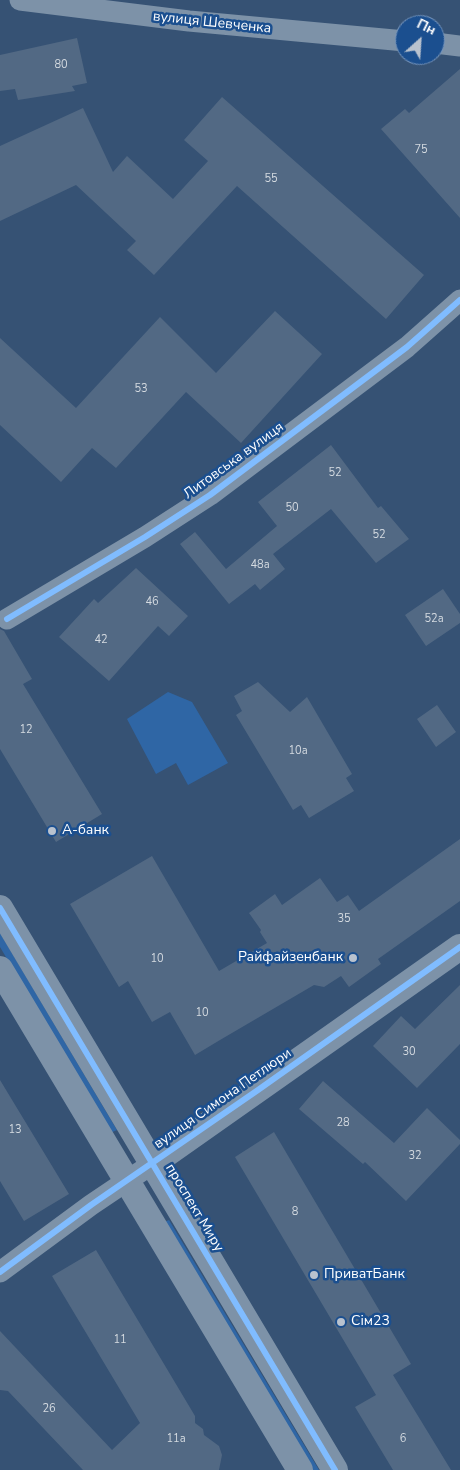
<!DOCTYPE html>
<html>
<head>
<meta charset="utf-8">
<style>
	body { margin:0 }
	#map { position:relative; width:460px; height:1470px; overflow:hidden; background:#365274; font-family:"Nunito Sans",sans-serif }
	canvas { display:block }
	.north { position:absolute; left:395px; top:15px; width:50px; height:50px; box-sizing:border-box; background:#1b4f8f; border:1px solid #7695bc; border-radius:50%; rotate:26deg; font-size:14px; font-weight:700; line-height:20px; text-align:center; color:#fff }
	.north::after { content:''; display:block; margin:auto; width:18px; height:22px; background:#b9c2ce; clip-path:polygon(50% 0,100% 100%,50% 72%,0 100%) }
</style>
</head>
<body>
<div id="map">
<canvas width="460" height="1470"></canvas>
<div class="north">Пн</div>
</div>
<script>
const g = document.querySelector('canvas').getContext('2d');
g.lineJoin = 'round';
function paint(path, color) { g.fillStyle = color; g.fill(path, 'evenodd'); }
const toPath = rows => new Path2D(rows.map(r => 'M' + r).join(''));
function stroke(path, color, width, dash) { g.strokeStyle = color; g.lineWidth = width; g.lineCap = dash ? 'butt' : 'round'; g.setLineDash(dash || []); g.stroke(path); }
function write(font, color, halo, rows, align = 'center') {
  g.font = font + ' "Nunito Sans",sans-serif'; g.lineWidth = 5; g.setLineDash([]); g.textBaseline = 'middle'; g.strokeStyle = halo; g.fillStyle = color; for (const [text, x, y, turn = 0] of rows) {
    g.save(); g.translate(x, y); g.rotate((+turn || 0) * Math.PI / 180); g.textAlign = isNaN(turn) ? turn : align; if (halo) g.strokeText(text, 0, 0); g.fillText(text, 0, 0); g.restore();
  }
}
const green = toPath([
	[168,692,192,702,228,763,188,785,176,763,156,774,127,719],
	[0,933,117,1130,110,1133,0,947],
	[169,1220,319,1470,312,1470,164,1222]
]);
const building = toPath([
	[77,38,87,83,72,86,75,91,18,100,15,89,0,91,0,55],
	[460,69,460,218,381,129,405,109,409,113],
	[222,97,424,275,386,319,237,186,154,275,127,250,136,241,76,185,0,221,0,146,83,108,113,172,127,156,173,199,208,161,184,140],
	[275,311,322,354,241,443,186,392,116,468,92,448,61,482,0,425,0,338,76,408,160,317,216,373],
	[331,445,378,508,381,506,409,539,376,563,331,509,273,554,285,569,260,590,255,584,229,604,180,544,195,532,226,569,277,526,258,502],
	[136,568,188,616,169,636,158,626,109,681,59,637,94,599,98,603],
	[443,589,460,614,460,623,426,646,405,615],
	[0,629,4,631,32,679,23,684,102,814,56,842,0,749],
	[258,682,290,712,307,697,352,774,346,778,354,791,309,818,301,805,293,810,236,715,242,711,234,696],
	[437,705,456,732,436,747,417,719],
	[460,839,460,901,378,959,381,964,349,987,341,976,324,987,314,985,220,1040,219,1039,220,1040,195,1055,170,1012,152,1022,128,981,119,987,70,904,152,856,219,971,267,943,260,932,261,930,249,913,275,894,282,905,320,878,337,902,348,895,359,911],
	[460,985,460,1044,417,1088,373,1046,401,1016,415,1029],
	[0,1080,69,1194,24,1221,0,1181],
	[323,1081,394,1143,427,1108,460,1140,460,1144,406,1201,365,1162,363,1164,299,1109],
	[274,1132,411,1364,393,1375,451,1470,393,1470,355,1407,376,1395,235,1157],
	[96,1250,195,1416,195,1423,203,1429,204,1435,219,1446,222,1455,219,1470,83,1470,8,1391,0,1390,0,1331,112,1450,140,1423,52,1276]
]);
const minor = toPath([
	[20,0,189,21,405,41],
	[435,43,460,46],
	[7,619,145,537,210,495,407,347,460,300],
	[0,1272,91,1205,152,1164]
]);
const tertiary = toPath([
	[0,908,335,1470],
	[0,969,300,1470],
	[152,1164,460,947]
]);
const cycleway = toPath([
	[7,619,145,537,210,495,407,347,460,300],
	[0,908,335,1470],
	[0,1272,91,1205,258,1090,460,947]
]);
const markers = [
	[52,831,5,"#b9c2ce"],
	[353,958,5,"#b9c2ce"],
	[314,1275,5,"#b9c2ce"],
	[341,1322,5,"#b9c2ce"]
];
const numberNames = [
	["80",61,65],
	["75",421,150],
	["55",271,179],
	["53",141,389],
	["52",335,473],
	["50",292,508],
	["52",379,535],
	["48а",260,565],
	["46",152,602],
	["52а",434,619],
	["42",101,640],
	["12",26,730],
	["10а",298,751],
	["35",344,919],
	["10",157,959],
	["10",202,1013],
	["30",409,1052],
	["28",343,1123],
	["13",15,1130],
	["32",415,1156],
	["8",295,1212],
	["11",120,1340],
	["26",49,1409],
	["11а",176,1439],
	["6",403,1439]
];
const streetNames = [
	["вулиця Шевченка",212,23,6],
	["Литовська вулиця",234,461,-36],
	["вулиця Симона Петлюри",223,1099,-35],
	["проспект Миру",194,1208,59]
];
const poiNames = [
	["А-банк",62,831],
	["Райфайзенбанк",343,958,"right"],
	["ПриватБанк",324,1275],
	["Сім23",351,1322]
];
paint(green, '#2f66a5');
paint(building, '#526984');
stroke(minor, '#7d92a8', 21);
stroke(tertiary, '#7d92a8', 26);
stroke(cycleway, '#80bcff', 6);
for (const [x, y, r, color] of markers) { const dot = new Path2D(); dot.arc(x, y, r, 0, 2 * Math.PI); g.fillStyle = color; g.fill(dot); stroke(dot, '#1b4f8f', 2); }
write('11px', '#d4dae0', null, numberNames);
write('14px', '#fff', '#1b4f8f', streetNames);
write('14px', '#fff', '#1b4f8f', poiNames, 'left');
</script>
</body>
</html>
